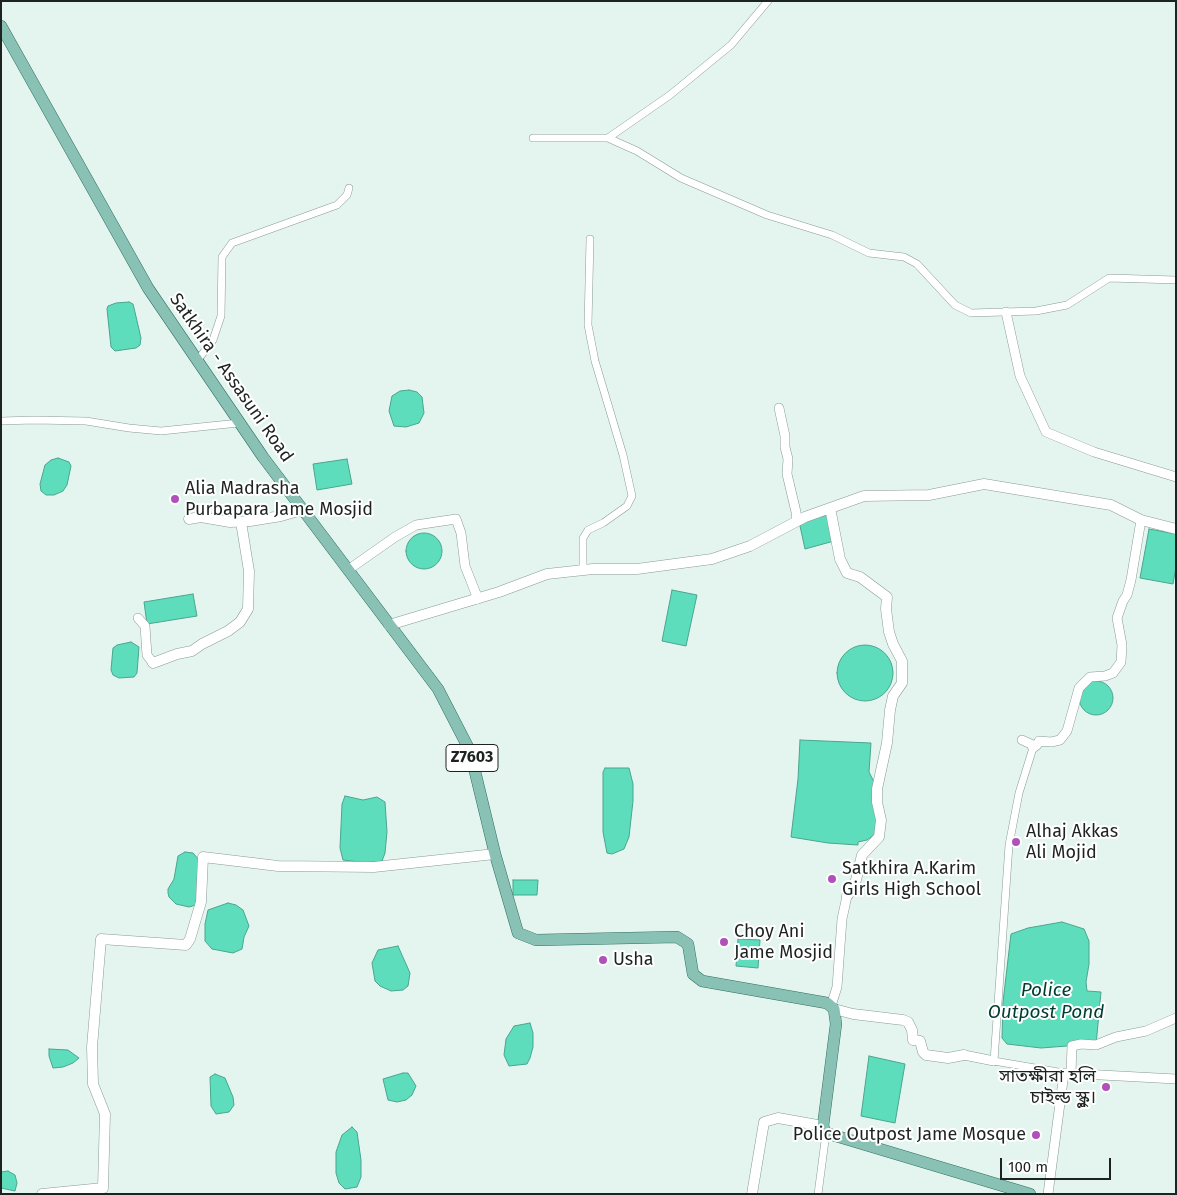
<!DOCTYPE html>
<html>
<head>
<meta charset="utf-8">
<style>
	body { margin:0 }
	#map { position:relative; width:1177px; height:1195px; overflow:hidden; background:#e4f5ef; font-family:"Fira Sans",sans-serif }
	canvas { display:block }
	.frame { position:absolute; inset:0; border:2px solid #1d2321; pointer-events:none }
	.scale { position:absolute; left:1000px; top:1158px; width:111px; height:22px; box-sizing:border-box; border:2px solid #1d2321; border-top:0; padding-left:6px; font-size:15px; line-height:18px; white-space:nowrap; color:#1d2321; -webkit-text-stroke:4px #fff; paint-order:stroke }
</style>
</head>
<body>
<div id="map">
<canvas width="1177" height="1195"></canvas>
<div class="frame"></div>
<div class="scale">100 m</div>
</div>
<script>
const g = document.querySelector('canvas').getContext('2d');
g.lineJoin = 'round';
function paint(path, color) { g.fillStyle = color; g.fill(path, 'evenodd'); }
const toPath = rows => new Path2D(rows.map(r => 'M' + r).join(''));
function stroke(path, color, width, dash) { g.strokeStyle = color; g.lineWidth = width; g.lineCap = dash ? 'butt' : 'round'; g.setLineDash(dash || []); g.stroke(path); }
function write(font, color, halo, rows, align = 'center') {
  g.font = font + ' "Fira Sans","Noto Sans Bengali",sans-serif'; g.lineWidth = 4; g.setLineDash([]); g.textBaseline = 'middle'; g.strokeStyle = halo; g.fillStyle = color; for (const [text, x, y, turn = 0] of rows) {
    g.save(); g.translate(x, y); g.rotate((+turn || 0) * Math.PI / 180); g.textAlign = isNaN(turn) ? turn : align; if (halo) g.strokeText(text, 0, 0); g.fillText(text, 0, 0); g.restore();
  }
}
const water = toPath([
	[129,302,133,304,134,308,141,338,140,345,136,348,115,351,111,347,107,309,108,306,116,303,129,302],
	[409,390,417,392,422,397,424,413,419,423,406,427,394,426,389,411,392,396,400,391,409,390],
	[58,458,69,462,71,466,67,485,63,491,54,495,46,495,41,491,40,484,45,465,51,460,58,458],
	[347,459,352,484,317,490,313,464,347,459],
	[828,515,834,541,805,549,800,526,806,520,828,515],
	[1149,529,1176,534,1176,567,1173,584,1140,578,1149,529],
	'406 551a18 18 0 1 1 36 0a18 18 0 1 1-36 0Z',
	[672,590,697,595,686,646,662,641,672,590],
	[193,594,197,616,147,624,144,602,193,594],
	[131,642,139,647,137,673,134,677,119,678,113,675,111,670,113,648,117,645,131,642],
	'837 673a28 28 0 1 1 56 0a28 28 0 1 1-56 0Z',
	'1079 698a17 17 0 1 1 34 0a17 17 0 1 1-34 0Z',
	[800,740,871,743,869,772,874,782,877,830,874,835,867,840,858,842,858,845,828,843,791,837,798,779,800,740],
	[605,768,629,768,633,784,633,801,629,837,624,849,612,854,607,853,603,832,603,772,605,768],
	[345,796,363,800,377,797,385,802,387,832,385,853,382,861,367,863,343,860,340,848,342,804,345,796],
	[185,852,193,853,199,860,196,905,189,907,176,904,169,897,168,893,168,889,174,879,178,856,185,852],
	[513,880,538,880,537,895,513,895,513,880],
	[228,903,236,905,243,910,249,926,244,937,242,949,233,953,212,949,205,941,205,924,208,910,228,903],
	[1062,922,1084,929,1089,941,1089,964,1086,982,1087,991,1101,992,1096,1045,1077,1043,1067,1046,1041,1048,1007,1044,1002,1038,1003,1002,1011,934,1028,928,1062,922],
	[738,939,760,940,758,968,736,966,738,939],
	[398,946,410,973,408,986,403,990,391,991,380,986,375,981,372,963,378,950,398,946],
	[530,1023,533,1033,533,1047,530,1058,527,1064,509,1066,504,1055,506,1039,514,1026,530,1023],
	[49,1049,68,1050,79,1058,73,1063,63,1067,53,1068,49,1056,49,1049],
	[869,1056,905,1064,895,1123,861,1116,869,1056],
	[403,1073,408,1073,416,1086,412,1095,406,1100,397,1102,388,1100,383,1079,403,1073],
	[215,1074,225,1078,233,1097,234,1105,229,1112,216,1114,211,1106,210,1077,215,1074],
	[352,1127,357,1132,361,1160,361,1177,357,1187,345,1189,339,1183,336,1173,336,1152,342,1135,352,1127],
	[8,1171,15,1175,17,1183,15,1191,1,1188,1,1172,8,1171]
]);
const minor = toPath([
	[533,138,608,138,637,151,681,178,767,215,832,235,869,253,904,257,917,264,955,305,971,313,1036,311,1067,305,1109,278,1176,280],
	[608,138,670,95,731,45,768,1],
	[197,361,213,340,221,316,222,257,232,243,337,205,347,195,349,188],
	[1,421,34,420,86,421,129,428,161,431,239,423],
	[583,570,583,538,588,530,603,523,627,506,632,496,623,455,595,361,588,325,590,239],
	[1033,748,1019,793,1009,845,994,1061,1064,1073],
	[818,1194,826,1133]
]);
const tertiary = toPath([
	[1006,312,1020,376,1046,432,1094,452,1176,477],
	[779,408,785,436,785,447,788,459,787,474,796,512,797,521],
	[348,570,395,537,416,525,456,519,461,533,465,566,478,599],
	[138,618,145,626,147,655,153,663],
	[1022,740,1031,744,1033,748,1037,745,1039,741,1051,742,1060,740,1067,731,1079,688,1090,677,1105,676,1113,673,1121,662,1122,645,1117,618,1123,601,1127,595,1131,580,1141,520],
	[831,1006,837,987,842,919,847,896],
	[964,1055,994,1061],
	[1071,1073,1072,1046,1081,1044,1096,1045,1116,1037,1146,1031,1176,1018],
	[1048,1194,1064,1073,1176,1079]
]);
const secondary = toPath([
	[830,508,840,559,847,573,860,577,887,597,886,609,889,632,893,644,902,661,902,683,893,696,890,710,887,743,877,789,877,802,881,820,879,837,862,855,856,880,851,891,847,896],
	[189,519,201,517,230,522,250,521,281,516,302,510],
	[389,625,499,592,547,574,593,569,637,569,712,559,750,546,805,517,864,496,929,495,984,484,1111,505,1141,520,1176,529],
	[153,663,177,654,192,651,202,644,228,631,240,622,248,609,249,571,241,522],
	[834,1009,853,1014,903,1020,908,1022,912,1030,913,1040,920,1041,923,1052,926,1055,948,1058,964,1055],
	[42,1194,103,1188,105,1114,93,1084,92,1047,101,939,186,945,190,939,201,902,203,857,278,866,374,867,495,854],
	[752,1194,764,1122,778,1118,823,1126]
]);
const primary = toPath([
	[1,26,148,288,263,457,438,689,470,751,495,854,518,933,536,940,677,937,688,944,693,974,702,981,827,1003,834,1009,836,1024,823,1126,826,1133,1030,1194]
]);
const markers = [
	[175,499,5,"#b051ba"],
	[1016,842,5,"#b051ba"],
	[832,879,5,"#b051ba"],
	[724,942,5,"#b051ba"],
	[603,960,5,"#b051ba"],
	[1106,1087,5,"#b051ba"],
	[1036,1135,5,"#b051ba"]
];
const shields = [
	[472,758,52]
];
const shieldNames = [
	["Z7603",472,758]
];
const streetNames = [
	["Satkhira - Assasuni Road",231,378,55]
];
const poiNames = [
	["Alia Madrasha",185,489],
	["Purbapara Jame Mosjid",185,510],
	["Alhaj Akkas",1026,832],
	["Ali Mojid",1026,853],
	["Satkhira A.Karim",842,869],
	["Girls High School",842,890],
	["Choy Ani",734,932],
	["Jame Mosjid",734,953],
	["Usha",613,960],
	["সাতক্ষীরা হলি",1096,1077,"right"],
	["চাইল্ড স্কুল।",1096,1098,"right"],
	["Police Outpost Jame Mosque",1026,1135,"right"]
];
const waterNames = [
	["Police",1046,991],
	["Outpost Pond",1046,1013]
];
paint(water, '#5dddbc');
stroke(water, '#4aa58e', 1);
stroke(minor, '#8a9a95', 8);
stroke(tertiary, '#8a9a95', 10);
stroke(secondary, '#8a9a95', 11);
stroke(primary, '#307061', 12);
stroke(minor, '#fff', 7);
stroke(tertiary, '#fff', 9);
stroke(secondary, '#fff', 10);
stroke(primary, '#89c2b5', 11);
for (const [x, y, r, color] of markers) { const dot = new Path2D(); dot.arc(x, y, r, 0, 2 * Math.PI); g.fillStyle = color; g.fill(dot); stroke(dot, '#fff', 2); }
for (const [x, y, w] of shields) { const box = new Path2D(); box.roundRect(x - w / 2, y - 13.5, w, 27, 4); g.fillStyle = '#fff'; g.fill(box); stroke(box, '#1d2321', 1); }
write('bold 16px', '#1d2321', null, shieldNames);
write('18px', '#1d2321', '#fff', streetNames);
write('18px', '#1d2321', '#fff', poiNames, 'left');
write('italic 19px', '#003c30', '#fff', waterNames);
</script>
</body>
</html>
